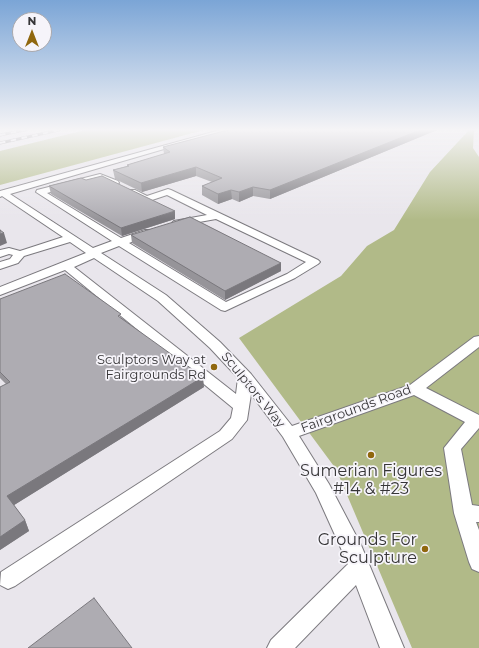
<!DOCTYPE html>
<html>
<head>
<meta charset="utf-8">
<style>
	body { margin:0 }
	#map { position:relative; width:479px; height:648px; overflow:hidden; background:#e9e6ec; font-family:Montserrat,sans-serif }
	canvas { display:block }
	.north { position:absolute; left:12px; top:12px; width:40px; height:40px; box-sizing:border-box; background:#f6f4fa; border:1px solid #a9a8ac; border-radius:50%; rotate:0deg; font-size:11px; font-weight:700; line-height:16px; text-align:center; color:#363537 }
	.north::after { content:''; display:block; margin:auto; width:14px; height:18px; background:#90670e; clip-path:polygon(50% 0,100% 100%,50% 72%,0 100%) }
</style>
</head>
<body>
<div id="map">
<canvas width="479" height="648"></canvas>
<div class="north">N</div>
</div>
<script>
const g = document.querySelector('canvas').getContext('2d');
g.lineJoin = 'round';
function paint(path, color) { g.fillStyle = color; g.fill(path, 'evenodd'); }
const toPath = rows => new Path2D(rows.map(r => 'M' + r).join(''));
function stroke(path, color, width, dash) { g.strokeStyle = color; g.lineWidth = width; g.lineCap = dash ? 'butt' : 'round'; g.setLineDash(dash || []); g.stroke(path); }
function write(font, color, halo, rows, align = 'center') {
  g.font = font + ' Montserrat,sans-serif'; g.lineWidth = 3.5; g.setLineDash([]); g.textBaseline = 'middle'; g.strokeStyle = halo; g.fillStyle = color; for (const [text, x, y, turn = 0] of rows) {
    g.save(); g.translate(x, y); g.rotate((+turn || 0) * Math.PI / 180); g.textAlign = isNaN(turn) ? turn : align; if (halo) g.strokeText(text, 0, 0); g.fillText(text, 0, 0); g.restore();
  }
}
const green = toPath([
	[85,130,204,130,0,185,0,151],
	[469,130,474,130,473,148,479,157,479,648,412,648,336,469,239,338,341,276,367,246,394,230,430,172]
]);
const minor = toPath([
	[220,130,229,130,10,194,93,248,112,241,36,192,37,190,100,174,118,181,119,183,115,186,99,179,47,193,121,238,145,230,153,230,154,232,153,234,129,243,226,302,287,274,306,262,216,219,177,226,174,225,172,223,174,221,207,215,167,195,146,202,129,194,128,192,129,190,135,190,147,196,168,189,171,190,318,260,320,262,318,264,295,278,225,311,221,310,119,246,101,253,166,295,220,342,251,374,292,426,410,385,474,337,479,336,479,347,426,388,479,415,479,428,461,449,472,505,479,506,479,522,476,522,479,530,479,572,472,569,469,562,454,513,444,448,465,422,414,395,299,436,329,484,361,545,404,648,380,648,356,585,295,648,267,648,271,640,348,564,316,493,283,437,251,394,247,420,232,439,15,586,8,589,0,585,1,572,220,431,231,418,233,408,65,270,0,295,0,287,86,253,70,242,24,256,18,263,0,269,0,262,10,259,13,255,9,254,0,257,0,250,9,248,20,251,63,237,2,196,0,197,0,191,220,130],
	[94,258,158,301,210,348,238,378,236,394,74,267,94,258]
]);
const rail = toPath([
	[0,135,25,130],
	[0,143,59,130]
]);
const wall = toPath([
	[228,130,437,130,270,199,253,196,239,202,232,199,218,204,202,195,202,186,212,182,196,176,142,192,115,179,113,170,127,166,127,165,164,154,163,147],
	[86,180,175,219,122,236,51,194,49,186],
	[131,235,281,263,281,271,225,300,132,243],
	[0,299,122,318,204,387,14,505,25,520,29,531,0,550,6,384,0,378]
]);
const shadedWall = toPath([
	[420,130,437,130,270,199,270,190],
	[196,167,196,176,142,192,141,183],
	[253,187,253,196,239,202,239,192],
	[231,190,232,199,218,204,218,194],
	[175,211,175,219,122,236,121,228],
	[4,233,7,243,0,246,0,234],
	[281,263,281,271,225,300,225,291],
	[203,377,204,387,11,507,7,496],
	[25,520,29,531,0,550,0,537]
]);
const building = toPath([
	[228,130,420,130,270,190,253,187,239,192,231,190,218,194,202,186,222,178,196,167,141,183,113,170,129,166,127,165,170,152,163,147,228,130],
	[102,176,175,211,121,228,49,186,81,178,86,180,102,176],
	[190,217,281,263,225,291,131,235,190,217],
	[0,230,4,233,0,234,0,230],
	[65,274,121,314,118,316,203,377,7,496,25,520,0,537,0,387,10,382,0,372,0,299,65,274],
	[94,598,132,648,28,648,94,598]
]);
const markers = [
	[214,367,4,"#90670e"],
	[371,455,4,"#90670e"],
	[425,549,4,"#90670e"]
];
const poiNames = [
	["Sculptors Way at",206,360],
	["Fairgrounds Rd",206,375]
];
const streetNames = [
	["Sculptors Way",253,390,51],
	["Fairgrounds Road",356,409,-20]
];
const nearPoinames = [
	["Sumerian Figures",371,471],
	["#14 & #23",371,489],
	["Grounds For",417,540,"right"],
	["Sculpture",417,558,"right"]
];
paint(green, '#b1ba88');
stroke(minor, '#7c7a7f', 2);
paint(minor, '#fff');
stroke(rail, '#78767a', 3);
stroke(rail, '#f6f4fa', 2, [5.5]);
paint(wall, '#969499');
paint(shadedWall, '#7a787d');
paint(building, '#aeacb2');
stroke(building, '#7a787d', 1);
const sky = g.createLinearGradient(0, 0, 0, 220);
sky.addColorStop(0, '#7ba5d6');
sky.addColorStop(0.59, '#f5f4f6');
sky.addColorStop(1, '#f5f4f600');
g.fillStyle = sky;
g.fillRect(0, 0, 479, 220);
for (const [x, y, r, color] of markers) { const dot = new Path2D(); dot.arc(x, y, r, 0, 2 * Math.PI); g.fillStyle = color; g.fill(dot); stroke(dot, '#f6f4fa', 1.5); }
write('13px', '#363537', '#f6f4fa', poiNames, 'right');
write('13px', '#363537', '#f6f4fa', streetNames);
write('16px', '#363537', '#f6f4fa', nearPoinames);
</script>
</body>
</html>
